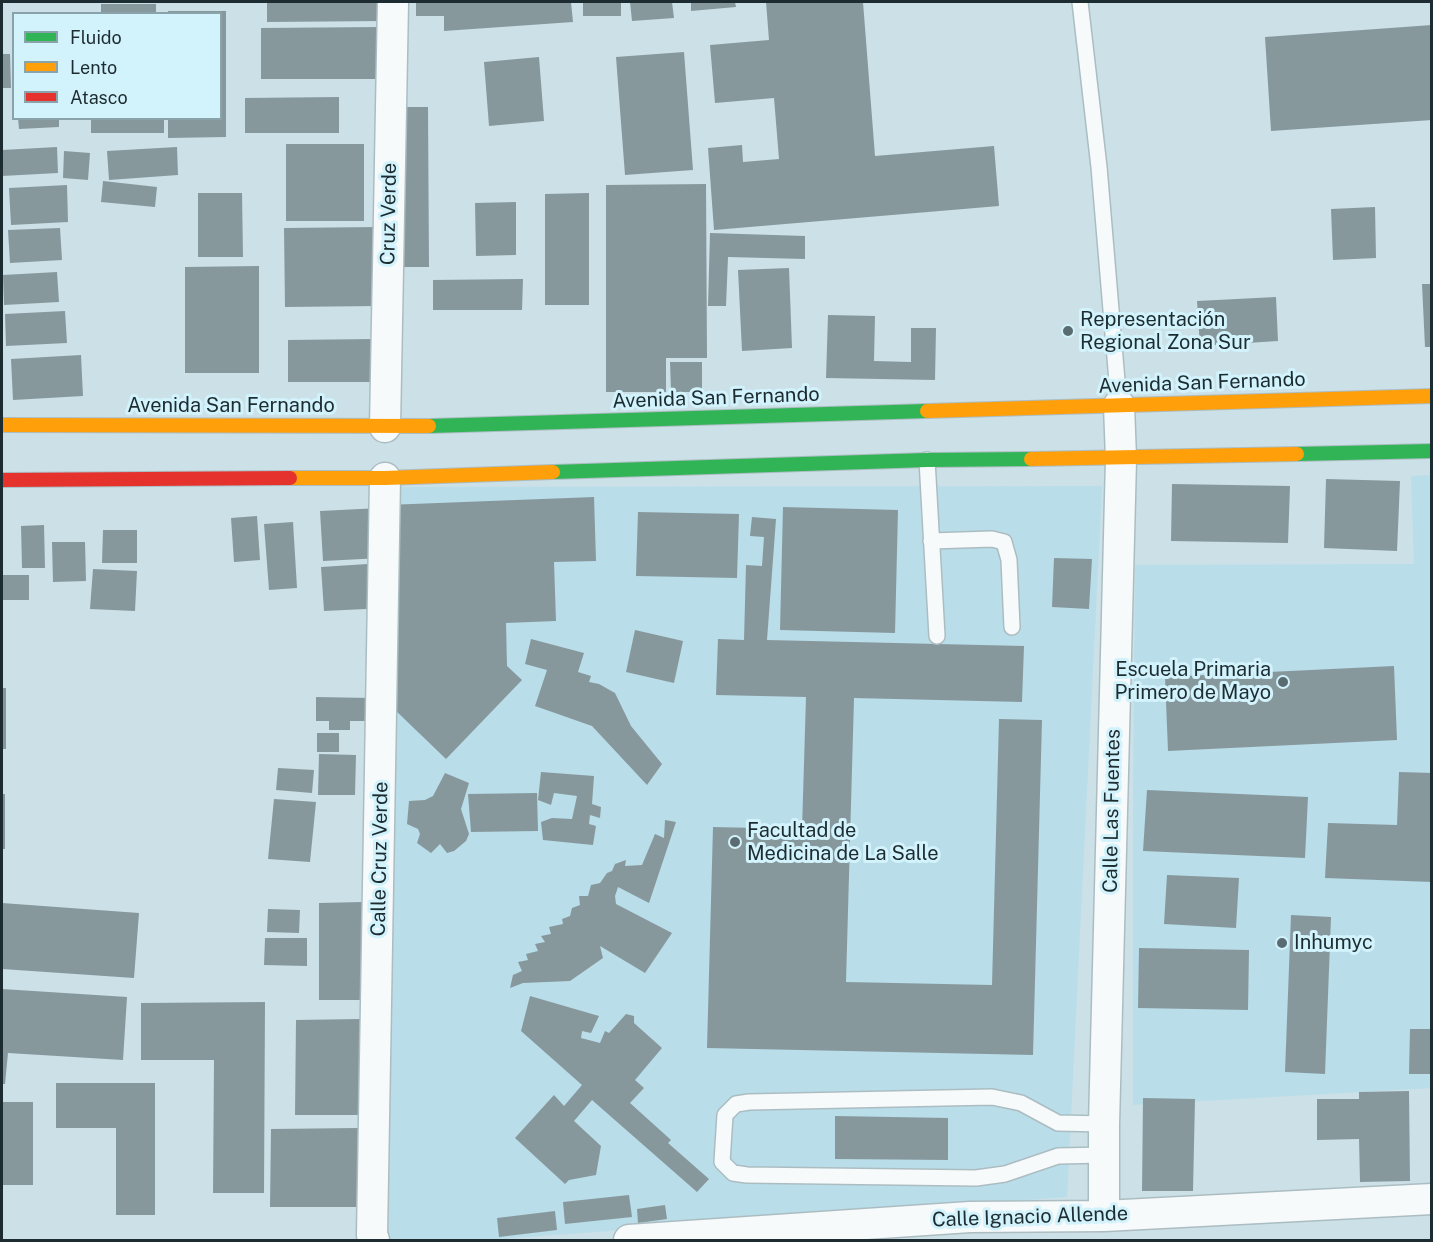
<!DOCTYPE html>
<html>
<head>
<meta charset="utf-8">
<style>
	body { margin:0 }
	#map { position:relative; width:1433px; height:1242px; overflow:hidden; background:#cbe0e7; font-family:"Public Sans",sans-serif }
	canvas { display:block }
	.frame { position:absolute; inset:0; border:3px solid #1d2c31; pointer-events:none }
	.legend { position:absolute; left:12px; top:12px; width:210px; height:108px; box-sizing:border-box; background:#d2f2fc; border:2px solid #8aa3ab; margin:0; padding:8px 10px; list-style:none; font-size:18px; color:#1d2c31 }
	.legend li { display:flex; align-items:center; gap:12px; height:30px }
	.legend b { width:30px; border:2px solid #8aa3ab }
</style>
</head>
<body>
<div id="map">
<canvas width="1433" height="1242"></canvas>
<div class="frame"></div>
<ul class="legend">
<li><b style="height:8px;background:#30b455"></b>Fluido</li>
<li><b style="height:8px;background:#ff9f0a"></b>Lento</li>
<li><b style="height:8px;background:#e5322d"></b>Atasco</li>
</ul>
</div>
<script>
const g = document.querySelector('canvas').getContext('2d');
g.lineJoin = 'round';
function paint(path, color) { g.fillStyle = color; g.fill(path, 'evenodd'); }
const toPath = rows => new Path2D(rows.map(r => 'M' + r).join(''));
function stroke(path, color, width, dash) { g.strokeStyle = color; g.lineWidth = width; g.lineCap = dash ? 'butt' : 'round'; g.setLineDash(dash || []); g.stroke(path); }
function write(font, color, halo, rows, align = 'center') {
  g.font = font + ' "Public Sans",sans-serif'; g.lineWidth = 6; g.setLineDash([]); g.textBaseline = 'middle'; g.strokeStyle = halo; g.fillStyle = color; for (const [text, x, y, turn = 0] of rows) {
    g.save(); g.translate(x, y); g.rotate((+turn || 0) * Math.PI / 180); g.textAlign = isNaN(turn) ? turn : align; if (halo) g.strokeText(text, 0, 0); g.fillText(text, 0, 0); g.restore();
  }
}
const built = toPath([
	[1431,475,1431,1088,1133,1105,1133,799,1135,565,1414,564,1411,476],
	[1102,486,1067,1197,487,1240,384,1240,392,487]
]);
const building = toPath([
	[267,2,386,2,386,21,267,22],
	[416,2,571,2,573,22,444,31,444,16,416,16],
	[583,2,621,2,621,16,583,16],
	[630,2,672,2,674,18,632,21],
	[691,2,735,2,736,7,691,11],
	[766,2,863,2,875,156,994,146,999,206,714,230,708,148,742,145,743,162,779,159,774,98,715,103,710,45,769,40],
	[101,4,156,4,156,14,101,14],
	[168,11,226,11,226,137,168,138,168,118,220,118,220,14,168,14],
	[1432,25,1432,120,1271,131,1265,37],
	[381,27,381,79,261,79,261,28],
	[684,52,693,170,625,175,616,57],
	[2,54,10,54,11,88,2,88],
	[539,57,544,121,489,126,484,62],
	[339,97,339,133,245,133,245,98],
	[401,107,428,107,429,267,402,267],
	[18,118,59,118,59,127,19,129],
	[91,118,164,118,164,133,91,133],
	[286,144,364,144,364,221,286,221],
	[57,147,58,173,2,176,2,150],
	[177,147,178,175,109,180,107,151],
	[64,151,90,153,88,180,63,178],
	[103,181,157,187,155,207,101,202],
	[706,184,707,358,666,358,666,392,606,392,606,185],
	[67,185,68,222,11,225,9,188],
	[198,193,242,193,243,257,198,257],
	[589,193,589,305,545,305,545,194],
	[516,202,516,255,476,256,475,203],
	[1375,207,1376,258,1333,260,1331,209],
	[378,227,377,306,285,307,284,228],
	[60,228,62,260,10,263,8,230],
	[710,233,805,236,805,259,728,257,726,306,708,306],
	[259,266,259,373,185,373,185,267],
	[789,268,792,348,742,351,738,270],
	[57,272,59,302,4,305,3,275],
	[523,279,522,310,433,310,433,280],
	[1422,284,1432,284,1432,347,1425,347],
	[1276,297,1278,341,1200,346,1197,301],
	[65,311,67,343,6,346,5,314],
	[828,315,875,316,874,361,911,362,911,328,936,328,935,380,826,378],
	[375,339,375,382,288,382,288,340],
	[81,355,83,396,13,400,11,359],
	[670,362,702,362,702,392,671,392],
	[1326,479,1400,481,1397,551,1324,548],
	[1172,484,1290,486,1288,543,1171,541],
	[594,497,596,561,554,562,556,621,506,623,507,666,522,680,446,759,393,708,386,505],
	[783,507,898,510,895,633,780,630],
	[380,508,382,558,323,561,320,511],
	[638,512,739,514,737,578,636,576],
	[257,516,260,560,234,562,231,518],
	[752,517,776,519,767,640,1024,646,1022,702,854,698,846,982,992,985,999,719,1042,720,1033,1055,707,1048,713,827,802,829,806,697,716,695,718,639,744,640,746,565,762,566,764,537,750,536],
	[293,522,297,588,269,590,264,524],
	[44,525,45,568,22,568,21,526],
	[103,530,137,530,137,563,102,563],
	[52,542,85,542,86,581,53,582],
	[1054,558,1092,559,1089,609,1052,607],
	[383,563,386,608,324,611,321,567],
	[93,569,137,571,135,611,90,609],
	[2,575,29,575,29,600,2,600],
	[635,630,683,641,674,683,626,672],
	[531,639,584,653,578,672,591,676,589,682,599,684,615,693,631,726,662,764,647,785,592,726,535,706,547,670,525,664],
	[1394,666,1397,740,1168,751,1165,677],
	[2,688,6,688,6,749,2,749],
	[316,697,371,698,368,721,350,721,350,730,329,730,329,721,316,721],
	[317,733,339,733,339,752,317,752],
	[319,754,356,755,355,795,318,795],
	[278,768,314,770,312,793,276,790],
	[541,772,594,776,592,804,601,807,600,818,590,815,589,824,596,826,593,845,543,840,541,822,552,818,572,819,577,796,554,793,551,805,538,800],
	[1399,772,1432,773,1432,882,1325,878,1328,823,1397,825],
	[445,773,469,783,461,809,469,834,466,841,454,851,447,853,440,844,431,853,417,843,420,834,418,829,407,824,409,801,425,800,433,796],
	[1147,790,1308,797,1305,858,1143,851],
	[537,793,538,831,471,832,468,794],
	[2,794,5,794,5,849,2,849],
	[274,799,316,802,310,862,268,859],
	[665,820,676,822,649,903,618,887,615,896,616,904,672,933,645,973,600,946,603,958,570,981,523,983,510,988,513,975,522,971,518,962,528,960,526,954,538,951,535,944,545,942,541,936,551,934,549,927,563,924,562,919,570,916,572,908,580,905,579,896,588,896,591,885,600,883,607,873,612,871,615,864,626,860,625,866,642,865,655,834,664,838],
	[1167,875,1239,878,1236,928,1164,924],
	[362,902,361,1000,319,1000,319,903],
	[2,903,139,913,134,978,2,969],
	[268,909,300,910,299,933,267,932],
	[1291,915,1331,917,1325,1074,1285,1072],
	[265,938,307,938,307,966,264,965],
	[1139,948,1249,950,1248,1010,1138,1008],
	[2,989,127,997,123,1060,8,1053,5,1084,2,1084],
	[530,996,599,1016,591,1033,582,1031,581,1038,600,1043,605,1031,609,1033,626,1014,634,1016,634,1023,662,1048,635,1080,644,1088,630,1103,671,1140,668,1143,709,1179,697,1192,592,1100,574,1121,601,1146,596,1175,569,1180,565,1184,515,1138,554,1095,564,1106,582,1085,521,1031],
	[265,1002,264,1193,213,1193,214,1060,141,1060,141,1003],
	[360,1019,359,1115,295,1115,296,1020],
	[1410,1029,1432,1029,1432,1074,1409,1074],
	[56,1083,155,1083,155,1215,116,1215,116,1128,56,1128],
	[1409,1091,1410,1181,1360,1182,1359,1139,1317,1140,1317,1099,1359,1099,1359,1092],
	[1143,1098,1195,1099,1193,1191,1142,1191],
	[2,1102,33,1102,33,1185,2,1185],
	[835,1116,948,1118,948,1160,835,1159],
	[358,1128,357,1207,270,1207,271,1129],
	[629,1195,632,1217,565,1224,563,1202],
	[665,1205,667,1219,638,1223,637,1209],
	[555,1211,557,1230,499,1237,497,1218]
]);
const lane = toPath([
	[1080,2,1099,167,1119,405],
	[927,460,937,636],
	[931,541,992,539,1004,542,1009,560,1012,627],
	[1104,1155,1058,1156,1005,1174,976,1178,747,1175,733,1173,722,1162,725,1115,736,1104,749,1102,992,1097,1021,1103,1058,1123,1104,1124]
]);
const street = toPath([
	[385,427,393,2],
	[1104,1216,1104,1124,1121,459,1119,405],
	[374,1240,372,1235,385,478],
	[629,1240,970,1217,1104,1216,1432,1199]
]);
const fast = toPath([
	[429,426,927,411],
	[1297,454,1432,451],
	[553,472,927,460,1031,459]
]);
const slow = toPath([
	[927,411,1432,396],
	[2,425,429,426],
	[1031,459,1297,454],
	[290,478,385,478,553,472]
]);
const jam = toPath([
	[2,480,290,478]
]);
const markers = [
	[1068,331,6,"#5a6b71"],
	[1283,682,6,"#5a6b71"],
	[735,842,6,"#5a6b71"],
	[1282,943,6,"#5a6b71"]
];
const streetNames = [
	["Cruz Verde",389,214,-89],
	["Avenida San Fernando",1202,383,-2],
	["Avenida San Fernando",716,398,-2],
	["Avenida San Fernando",231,406],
	["Calle Las Fuentes",1112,811,-89],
	["Calle Cruz Verde",380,859,-89],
	["Calle Ignacio Allende",1030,1217,-2]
];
const poiNames = [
	["Representación",1080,320],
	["Regional Zona Sur",1080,343],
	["Escuela Primaria",1271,670,"right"],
	["Primero de Mayo",1271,693,"right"],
	["Facultad de",747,831],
	["Medicina de La Salle",747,854],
	["Inhumyc",1294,943]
];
paint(built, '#b9dde9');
paint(building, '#87989d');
stroke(lane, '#acbdc2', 18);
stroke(street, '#acbdc2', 33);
stroke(fast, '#acbdc2', 16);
stroke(slow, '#acbdc2', 16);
stroke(jam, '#acbdc2', 16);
stroke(lane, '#f7fafb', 15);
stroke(street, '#f7fafb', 30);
stroke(fast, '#30b455', 14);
stroke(slow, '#ff9f0a', 14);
stroke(jam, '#e5322d', 14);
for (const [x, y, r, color] of markers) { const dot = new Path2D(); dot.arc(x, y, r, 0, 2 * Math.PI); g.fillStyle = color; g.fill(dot); stroke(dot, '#d2f2fc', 2); }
write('20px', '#1d2c31', '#d2f2fc', streetNames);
write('20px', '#1d2c31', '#d2f2fc', poiNames, 'left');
</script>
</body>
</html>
